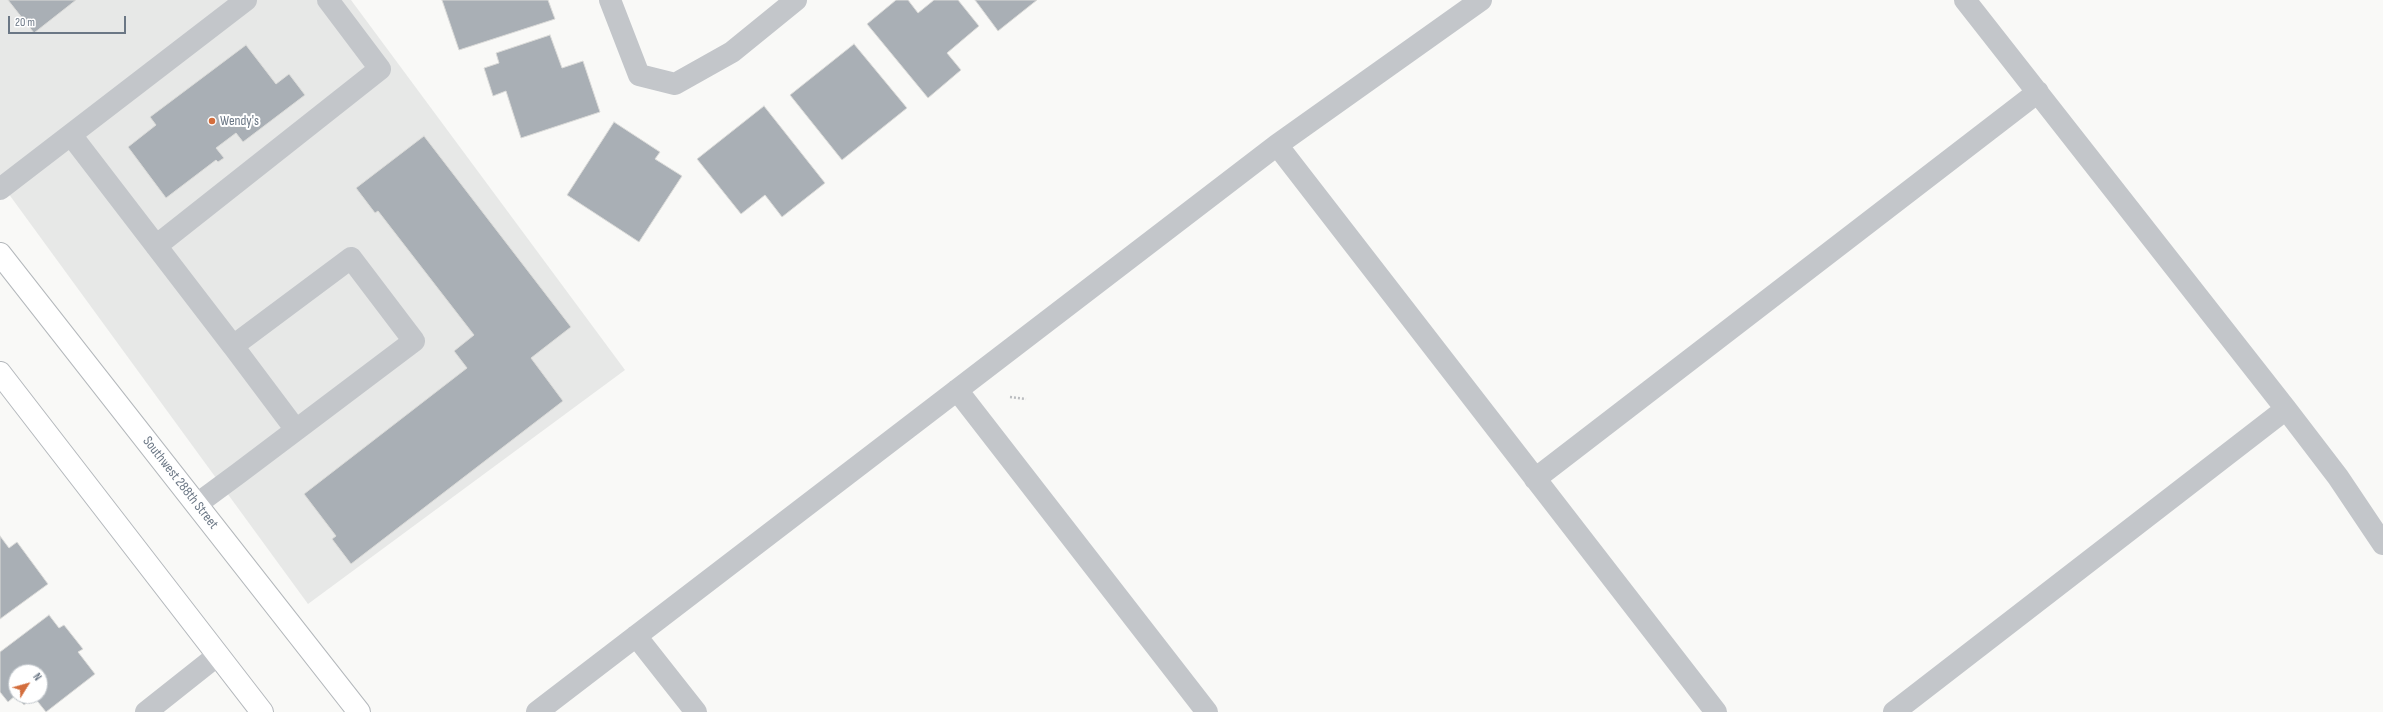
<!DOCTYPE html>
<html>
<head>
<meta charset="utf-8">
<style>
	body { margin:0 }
	#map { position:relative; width:2383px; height:712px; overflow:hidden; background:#f9f9f7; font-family:"Sofia Sans Condensed",sans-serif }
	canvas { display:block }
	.north { position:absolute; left:8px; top:664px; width:40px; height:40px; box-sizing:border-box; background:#fff; border:1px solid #c4c9ce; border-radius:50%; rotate:53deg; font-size:11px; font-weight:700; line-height:16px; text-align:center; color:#6b7785 }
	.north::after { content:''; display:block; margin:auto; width:14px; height:18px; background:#d36e3d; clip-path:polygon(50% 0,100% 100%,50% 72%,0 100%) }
	.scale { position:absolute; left:8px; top:16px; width:118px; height:18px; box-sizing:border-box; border:2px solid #6b7785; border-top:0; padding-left:5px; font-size:12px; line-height:14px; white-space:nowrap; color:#6b7785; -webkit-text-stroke:3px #fff; paint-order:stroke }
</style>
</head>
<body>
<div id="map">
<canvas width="2383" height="712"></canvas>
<div class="north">N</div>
<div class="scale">20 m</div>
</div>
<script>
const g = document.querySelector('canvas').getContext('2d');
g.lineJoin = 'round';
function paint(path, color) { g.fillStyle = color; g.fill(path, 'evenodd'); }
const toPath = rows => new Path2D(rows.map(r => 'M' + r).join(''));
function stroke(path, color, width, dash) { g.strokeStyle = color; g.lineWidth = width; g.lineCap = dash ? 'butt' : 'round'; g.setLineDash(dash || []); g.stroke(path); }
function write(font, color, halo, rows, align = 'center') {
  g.font = font + ' "Sofia Sans Condensed",sans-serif'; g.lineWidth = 4; g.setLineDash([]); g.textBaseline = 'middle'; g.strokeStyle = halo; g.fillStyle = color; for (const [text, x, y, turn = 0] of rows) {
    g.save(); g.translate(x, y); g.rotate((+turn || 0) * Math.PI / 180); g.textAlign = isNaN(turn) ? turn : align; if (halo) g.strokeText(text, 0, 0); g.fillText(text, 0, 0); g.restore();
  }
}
const built = toPath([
	[0,0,351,0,625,370,308,604,0,182]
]);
const building = toPath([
	[8,0,76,0,34,33,8,0],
	[442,0,548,0,555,19,459,50,442,0],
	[896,0,908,0,918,13,934,0,958,0,979,26,947,53,961,70,928,98,867,24,896,0],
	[975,0,1037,0,998,31,975,0],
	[550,35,562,68,583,61,600,112,521,138,506,91,493,96,484,68,499,63,496,53,550,35],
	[854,44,907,108,842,160,790,95,854,44],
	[246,45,276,84,289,74,305,95,243,142,236,133,216,148,224,158,218,162,216,160,166,198,128,147,156,125,150,117,246,45],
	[764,106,825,183,782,217,765,195,741,214,697,159,764,106],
	[614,122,660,152,655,159,682,176,639,242,567,195,614,122],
	[424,136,571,327,531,358,563,401,351,564,332,539,336,536,304,494,467,368,454,351,474,335,378,211,375,213,356,188,424,136],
	[0,536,9,548,17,542,48,584,0,619,0,536],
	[49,615,59,628,64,625,83,649,78,652,95,674,46,712,34,697,24,705,16,696,40,696,40,672,16,672,16,695,8,702,0,692,0,652,49,615]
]);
const path = toPath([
	[1010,397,1026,399]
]);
const minor = toPath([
	[610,0,639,75,675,84,732,52,796,0],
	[1965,0,2286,409,2338,477,2383,544],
	[71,135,233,346],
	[1277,145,1716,712],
	[0,189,246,0],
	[156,246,380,69,328,0],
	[957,390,1207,712],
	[1535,479,2038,92],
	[197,504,239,473,296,430,414,341,351,258,233,346,296,430],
	[636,636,696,712],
	[146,712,218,655],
	[537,712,1277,145,1481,0],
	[1894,712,2286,409]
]);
const major = toPath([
	[0,254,359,712],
	[0,373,262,712]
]);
const markers = [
	[212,121,4,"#d36e3d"]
];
const poiNames = [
	["Wendy's",220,121]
];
const streetNames = [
	["Southwest 288th Street",180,483,52]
];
paint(built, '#e7e8e7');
paint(building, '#a9afb5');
stroke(building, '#dbdbd9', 1);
stroke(major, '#b4b8bc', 24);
stroke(path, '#bbbdc0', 2.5, [2, 2]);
stroke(minor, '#c3c6ca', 22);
stroke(major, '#fff', 22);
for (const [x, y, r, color] of markers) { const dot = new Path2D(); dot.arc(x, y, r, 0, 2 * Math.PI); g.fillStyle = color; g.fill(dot); stroke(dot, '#fff', 1.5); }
write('14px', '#6b7785', '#fff', poiNames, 'left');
write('14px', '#6b7785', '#fff', streetNames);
</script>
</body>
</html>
